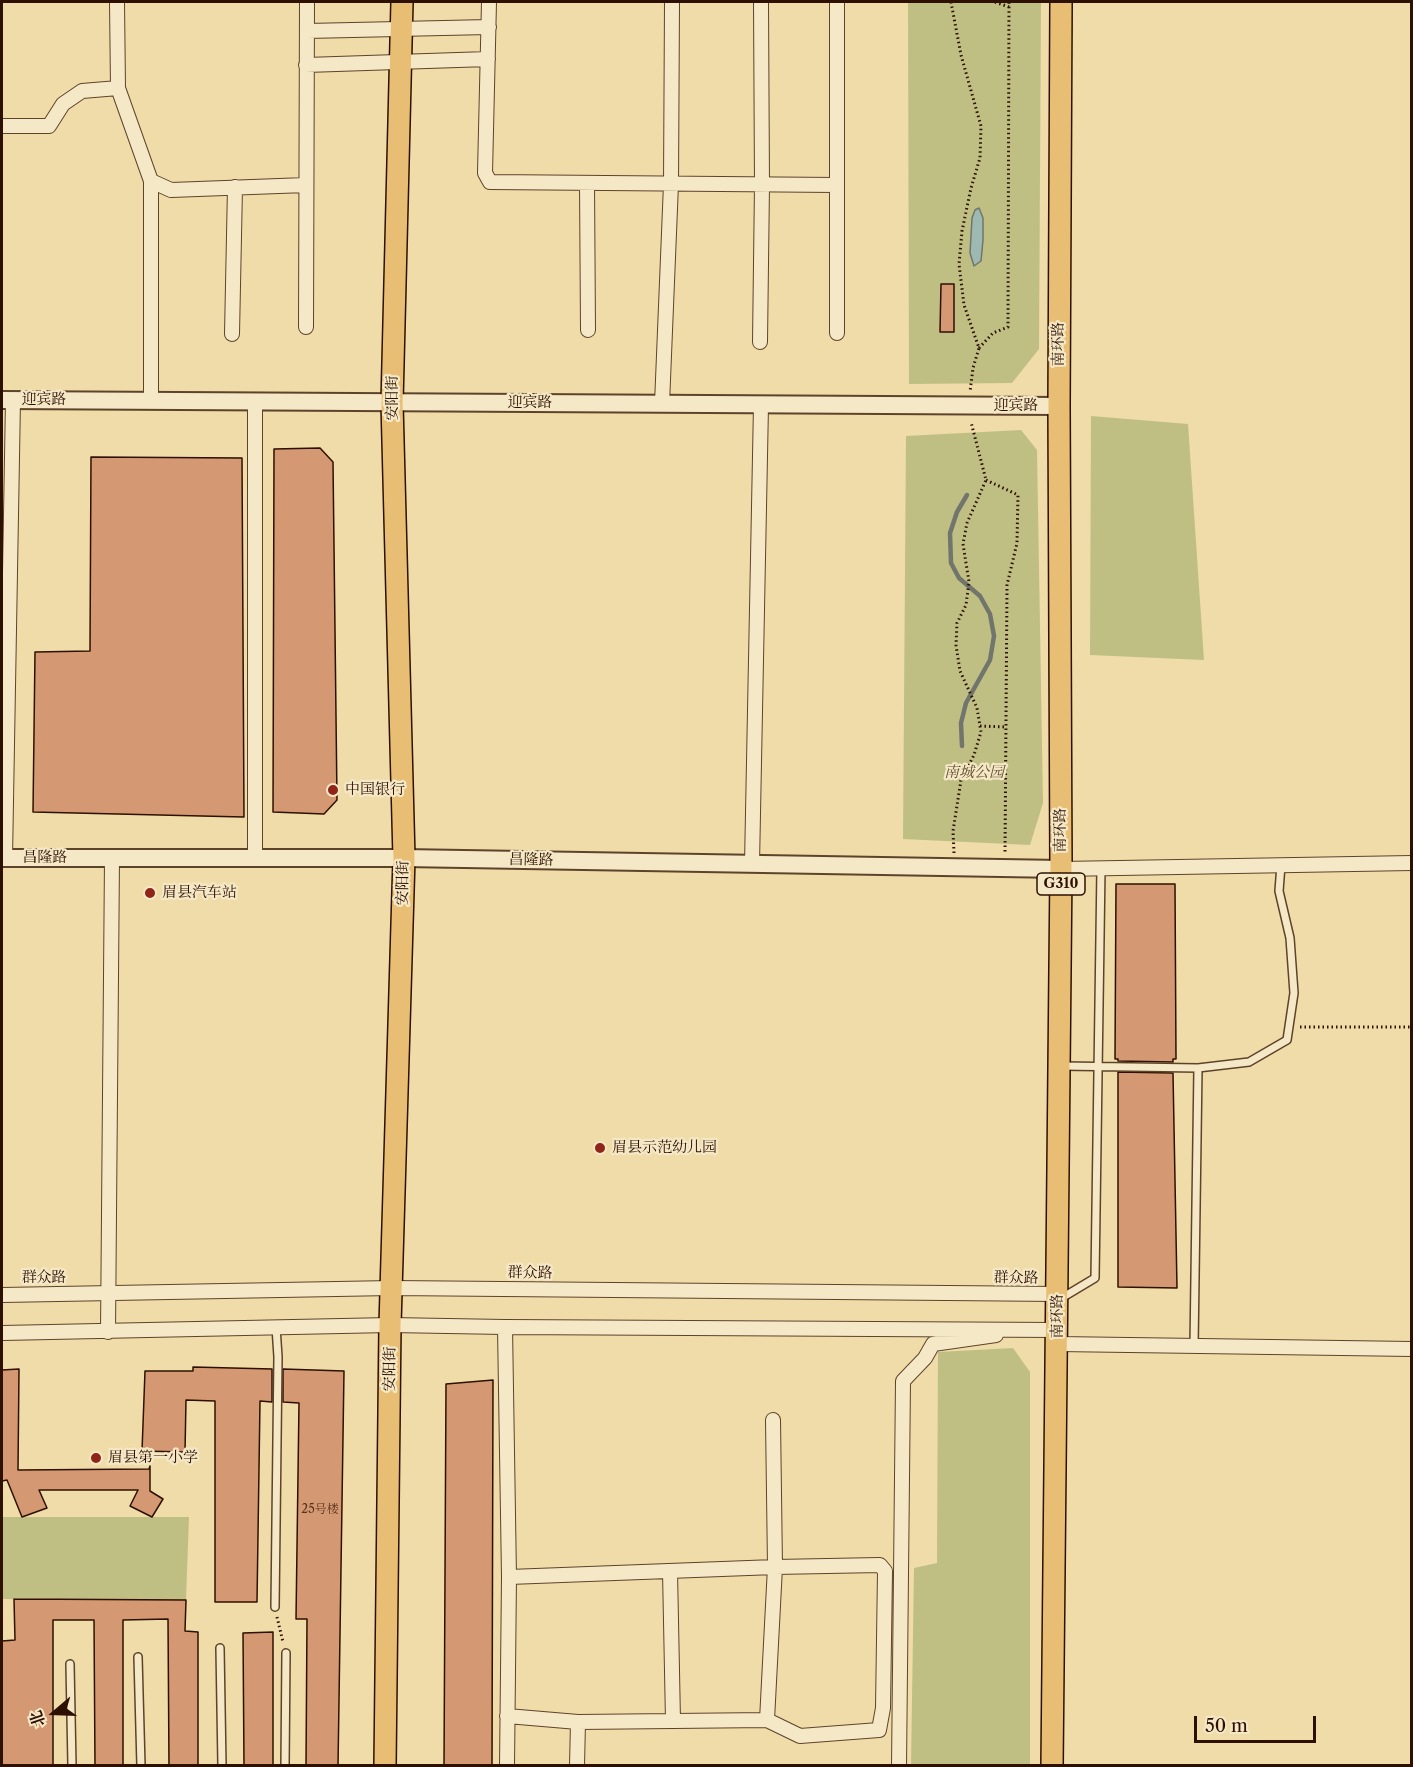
<!DOCTYPE html>
<html>
<head>
<meta charset="utf-8">
<style>
	body { margin:0 }
	#map { position:relative; width:1413px; height:1767px; overflow:hidden; background:#efdca9; font-family:"Libre Caslon Text","Noto Serif SC",serif }
	canvas { display:block }
	.frame { position:absolute; inset:0; border:3px solid #2e1001; pointer-events:none }
	.north { position:absolute; left:24px; top:1683px; width:60px; height:60px; -webkit-text-stroke:4px #f5e8c7; paint-order:stroke; rotate:251deg; font-size:16px; font-weight:700; line-height:24px; text-align:center; color:#2e1001 }
	.north::after { content:''; display:block; margin:auto; width:21px; height:27px; background:#2e1001; clip-path:polygon(50% 0,100% 100%,50% 72%,0 100%) }
	.scale { position:absolute; left:1194px; top:1716px; width:122px; height:27px; box-sizing:border-box; border:3px solid #2e1001; border-top:0; padding-left:8px; font-size:18px; line-height:21px; white-space:nowrap; color:#2e1001; -webkit-text-stroke:4px #f5e8c7; paint-order:stroke }
</style>
</head>
<body>
<div id="map">
<canvas width="1413" height="1767"></canvas>
<div class="frame"></div>
<div class="north">北</div>
<div class="scale">50 m</div>
</div>
<script>
const g = document.querySelector('canvas').getContext('2d');
g.lineJoin = 'round';
function paint(path, color) { g.fillStyle = color; g.fill(path, 'evenodd'); }
const toPath = rows => new Path2D(rows.map(r => 'M' + r).join(''));
function stroke(path, color, width, dash) { g.strokeStyle = color; g.lineWidth = width; g.lineCap = dash ? 'butt' : 'round'; g.setLineDash(dash || []); g.stroke(path); }
function write(font, color, halo, rows, align = 'center') {
  g.font = font + ' "Libre Caslon Text","Noto Serif SC",serif'; g.lineWidth = 4.5; g.setLineDash([]); g.textBaseline = 'middle'; g.strokeStyle = halo; g.fillStyle = color; for (const [text, x, y, turn = 0] of rows) {
    g.save(); g.translate(x, y); g.rotate((+turn || 0) * Math.PI / 180); g.textAlign = isNaN(turn) ? turn : align; if (halo) g.strokeText(text, 0, 0); g.fillText(text, 0, 0); g.restore();
  }
}
const green = toPath([
	[908,2,1041,2,1039,349,1012,383,909,384],
	[1091,416,1188,424,1204,660,1090,655],
	[1021,430,1037,450,1043,803,1030,845,903,839,906,436],
	[1013,1348,1030,1372,1030,1765,911,1765,914,1568,937,1563,938,1352],
	[2,1517,189,1517,186,1600,2,1599]
]);
const water = toPath([
	[979,208,983,218,983,240,981,261,974,266,970,253,972,218,975,210,979,208]
]);
const stream = toPath([
	[962,746,961,723,966,703,990,660,994,636,990,614,980,596,959,578,951,563,950,533,957,512,967,495]
]);
const building = toPath([
	[941,284,954,284,954,332,940,332,941,284],
	[320,448,333,462,337,800,324,814,273,812,274,449,320,448],
	[91,457,242,458,244,817,33,812,35,652,90,651,91,457],
	[1116,884,1175,884,1176,1059,1173,1059,1173,1062,1118,1061,1118,1059,1115,1059,1116,884],
	[1118,1072,1173,1073,1177,1288,1118,1287,1118,1072],
	[193,1367,272,1369,272,1402,260,1401,257,1602,215,1602,215,1401,186,1400,185,1452,142,1451,145,1371,193,1371,193,1367],
	[19,1369,18,1470,149,1469,150,1466,150,1491,163,1499,152,1517,130,1506,138,1490,39,1490,47,1508,22,1517,7,1480,2,1481,2,1370,19,1369],
	[283,1369,344,1371,338,1766,306,1766,307,1619,296,1619,299,1403,283,1402,283,1369],
	[493,1380,492,1766,444,1766,446,1384,493,1380],
	[14,1599,186,1600,185,1631,198,1632,198,1766,169,1766,168,1619,123,1620,123,1766,95,1766,94,1620,53,1620,53,1766,2,1766,2,1641,15,1640,14,1599],
	[273,1632,273,1766,244,1766,243,1633,273,1632]
]);
const path = toPath([
	[951,2,961,55,981,126,980,158,971,188,962,231,959,264,964,305,979,348,973,368,970,392],
	[995,2,1009,7],
	[979,348,993,333,1008,327,1009,2],
	[986,480,1018,495,1017,543,1007,585,1005,854],
	[980,726,1006,727],
	[954,853,953,831,961,780,974,755,981,732,977,708,960,671,956,645,957,623,966,605,969,582,963,544,967,523,986,480,971,422],
	[1300,1027,1412,1027],
	[277,1617,283,1642]
]);
const service = toPath([
	[1062,1066,1198,1068,1249,1062,1287,1040,1294,993,1290,938,1279,891,1281,865],
	[1060,1299,1095,1278,1101,868],
	[1194,1346,1198,1068],
	[275,1607,278,1357,276,1327],
	[220,1648,222,1766],
	[138,1657,141,1766],
	[70,1664,72,1766],
	[285,1766,286,1653]
]);
const minor = toPath([
	[117,2,118,88,151,181,171,190,306,185],
	[489,2,485,173,490,182,836,185],
	[307,31,489,27],
	[306,65,488,59],
	[2,126,49,126,63,104,82,91,118,88],
	[151,181,151,401],
	[587,183,588,330],
	[306,327,307,2],
	[837,333,837,2],
	[232,334,235,187],
	[760,342,762,185,761,2],
	[662,404,671,184,672,2],
	[5,858,13,400],
	[255,858,255,402],
	[752,864,761,405],
	[1061,869,1412,863],
	[2,1295,392,1288,1058,1294],
	[505,1327,509,1577,507,1766],
	[108,1332,112,858],
	[2,1333,390,1325,505,1327,1058,1330],
	[1058,1344,1412,1349],
	[670,1571,673,1721],
	[507,1716,578,1722,767,1720,800,1736,879,1730,883,1708,885,1571,880,1565,775,1567,509,1577],
	[767,1720,775,1567,773,1420],
	[577,1766,578,1722],
	[899,1766,903,1381,925,1358,933,1344,996,1335]
]);
const tertiary = toPath([
	[2,400,1059,406],
	[2,858,404,858,1061,869]
]);
const primary = toPath([
	[385,1766,390,1325,404,858,392,403,402,2]
]);
const trunk = toPath([
	[1052,1766,1061,869,1059,406,1061,2]
]);
const markers = [
	[333,790,6,"#8f2418"],
	[150,893,6,"#8f2418"],
	[600,1148,6,"#8f2418"],
	[96,1458,6,"#8f2418"]
];
const numberNames = [
	["25号楼",320,1510]
];
const shields = [
	[1061,884,48]
];
const shieldNames = [
	["G310",1061,884]
];
const streetNames = [
	["南环路",1059,344,-90],
	["安阳街",393,398,-90],
	["迎宾路",44,400],
	["迎宾路",530,403],
	["迎宾路",1016,406],
	["南环路",1061,830,-90],
	["昌隆路",45,858],
	["昌隆路",531,860,1],
	["安阳街",403,883,-89],
	["群众路",530,1273,1],
	["群众路",44,1278],
	["群众路",1016,1278,1],
	["南环路",1058,1316,-90],
	["安阳街",390,1369,-89]
];
const parkNames = [
	["南城公园",974,773]
];
const poiNames = [
	["中国银行",345,790],
	["眉县汽车站",162,893],
	["眉县示范幼儿园",612,1148],
	["眉县第一小学",108,1458]
];
paint(green, '#bfbf84');
paint(water, '#9db9b2');
stroke(water, '#71756b', 1.5);
stroke(stream, '#71756b', 4.5);
paint(building, '#d49972');
stroke(building, '#2e1001', 1.5);
stroke(service, '#5e432b', 10);
stroke(minor, '#5e432b', 16);
stroke(tertiary, '#5e432b', 20);
stroke(primary, '#2e1001', 24);
stroke(trunk, '#2e1001', 24);
stroke(path, '#2e1001', 3, [1.5, 3]);
stroke(service, '#f5e8c7', 7);
stroke(minor, '#f5e8c7', 14);
stroke(tertiary, '#f5e8c7', 16);
stroke(primary, '#e8be74', 21);
stroke(trunk, '#e8be74', 21);
for (const [x, y, r, color] of markers) { const dot = new Path2D(); dot.arc(x, y, r, 0, 2 * Math.PI); g.fillStyle = color; g.fill(dot); stroke(dot, '#f5e8c7', 2); }
write('12px', '#58321d', null, numberNames);
for (const [x, y, w] of shields) { const box = new Path2D(); box.roundRect(x - w / 2, y - 11, w, 22, 4.5); g.fillStyle = '#f5e8c7'; g.fill(box); stroke(box, '#2e1001', 1.5); }
write('bold 14px', '#2e1001', null, shieldNames);
write('15px', '#2e1001', '#f5e8c7', streetNames);
write('italic 15px', '#614d2f', '#f5e8c7', parkNames);
write('15px', '#2e1001', '#f5e8c7', poiNames, 'left');
</script>
</body>
</html>
